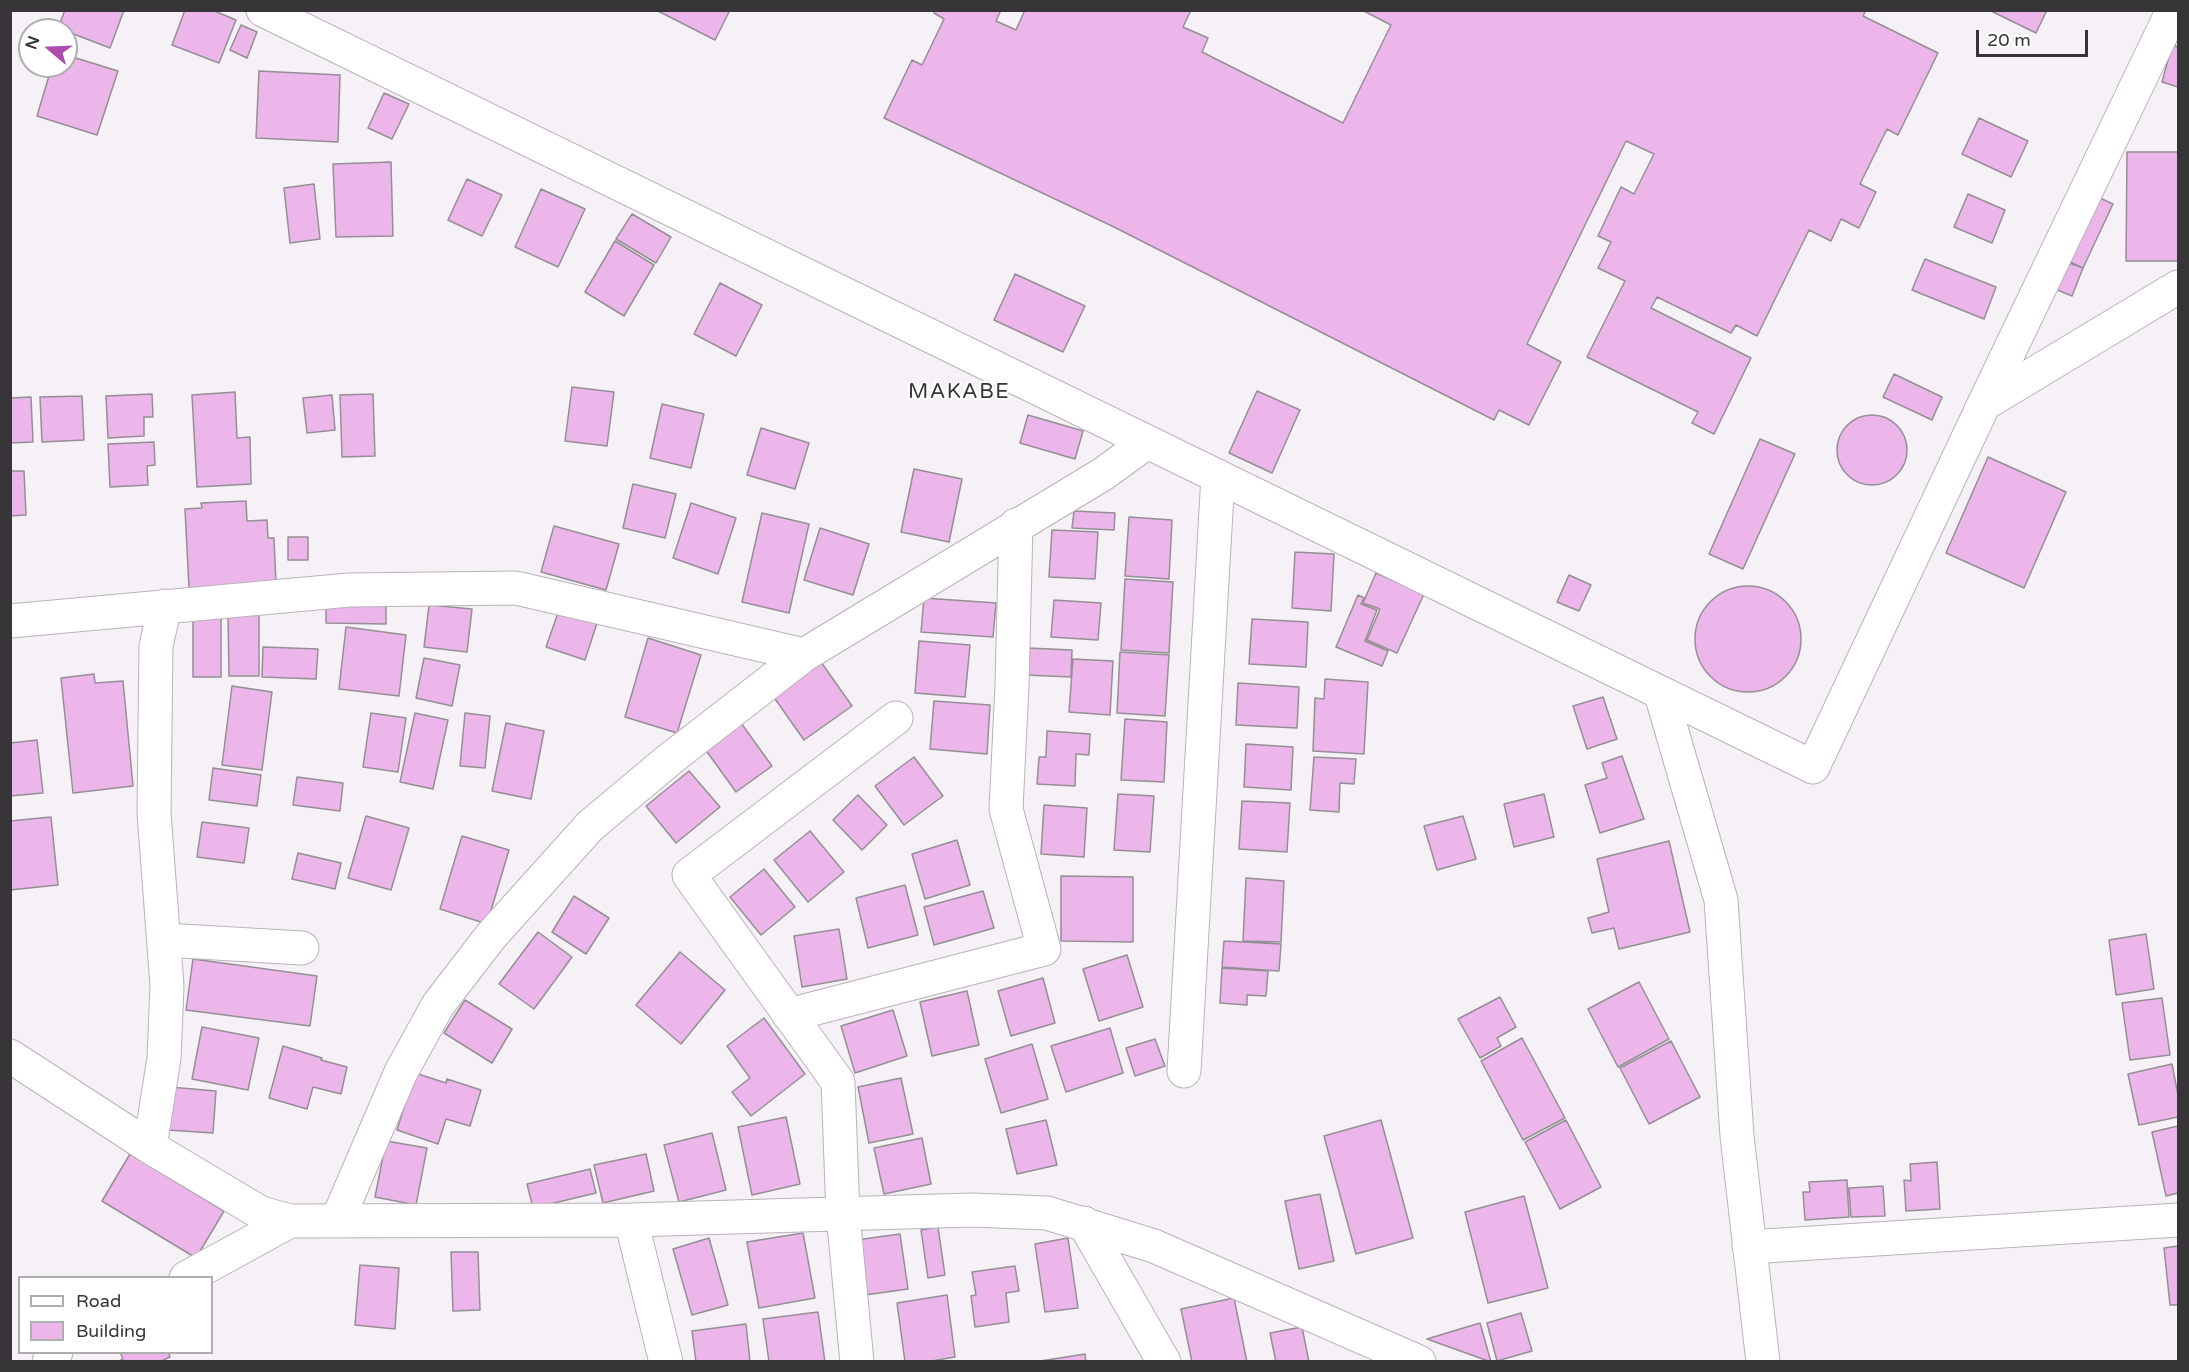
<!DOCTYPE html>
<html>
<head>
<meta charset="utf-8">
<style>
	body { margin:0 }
	#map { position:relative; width:2189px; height:1372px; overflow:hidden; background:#f6f1f6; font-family:"Varela Round",sans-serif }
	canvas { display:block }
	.frame { position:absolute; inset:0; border:12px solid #373537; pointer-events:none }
	.legend { position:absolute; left:18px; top:1276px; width:195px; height:78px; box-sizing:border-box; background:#fff; border:2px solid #afaeaf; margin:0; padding:8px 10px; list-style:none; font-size:18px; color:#373537 }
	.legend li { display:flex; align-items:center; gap:12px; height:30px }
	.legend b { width:30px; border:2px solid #afaeaf }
	.north { position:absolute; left:18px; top:18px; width:60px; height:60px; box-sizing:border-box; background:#fff; border:2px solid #afaeaf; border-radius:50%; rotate:289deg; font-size:16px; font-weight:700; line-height:24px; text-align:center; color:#373537 }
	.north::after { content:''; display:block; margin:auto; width:21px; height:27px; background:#af4bb0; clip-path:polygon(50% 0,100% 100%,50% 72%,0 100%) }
	.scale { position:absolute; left:1976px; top:30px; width:112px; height:27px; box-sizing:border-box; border:3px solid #373537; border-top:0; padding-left:8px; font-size:18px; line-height:21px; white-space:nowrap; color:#373537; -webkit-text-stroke:4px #fff; paint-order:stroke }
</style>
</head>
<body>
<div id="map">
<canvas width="2189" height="1372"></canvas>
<div class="frame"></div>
<ul class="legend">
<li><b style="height:8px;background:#fff"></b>Road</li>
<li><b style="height:16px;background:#ecb6eb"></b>Building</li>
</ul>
<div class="north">N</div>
<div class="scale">20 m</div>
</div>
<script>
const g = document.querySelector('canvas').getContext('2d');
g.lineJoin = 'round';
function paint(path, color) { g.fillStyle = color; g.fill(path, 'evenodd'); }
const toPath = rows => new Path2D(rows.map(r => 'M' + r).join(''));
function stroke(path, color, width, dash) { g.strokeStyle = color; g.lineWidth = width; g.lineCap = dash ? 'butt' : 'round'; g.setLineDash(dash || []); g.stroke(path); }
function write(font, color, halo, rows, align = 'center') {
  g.font = font + ' "Varela Round",sans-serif'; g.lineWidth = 4.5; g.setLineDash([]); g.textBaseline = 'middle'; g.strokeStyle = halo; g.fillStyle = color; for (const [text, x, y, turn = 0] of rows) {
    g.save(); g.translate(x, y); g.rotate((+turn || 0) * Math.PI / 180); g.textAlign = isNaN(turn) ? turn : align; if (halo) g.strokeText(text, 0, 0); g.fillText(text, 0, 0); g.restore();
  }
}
const building = toPath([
	[65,10,124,10,110,48,58,28,65,10],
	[185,10,212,10,236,20,219,63,172,45,185,10],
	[656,10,730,10,715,40,656,10],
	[935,10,1001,10,996,21,1016,30,1025,10,1191,10,1183,27,1208,38,1202,52,1343,123,1391,25,1362,10,1866,10,1863,16,1938,53,1898,135,1887,129,1860,184,1876,192,1859,228,1841,219,1831,241,1809,230,1757,336,1736,325,1731,333,1657,297,1651,308,1751,358,1714,434,1692,423,1698,412,1587,357,1625,281,1598,268,1611,242,1598,236,1621,187,1634,194,1654,154,1626,141,1527,344,1561,362,1529,425,1499,410,1494,420,1112,226,884,118,912,60,922,65,944,19,934,13,935,10],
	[1989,10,2047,10,2036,33,1989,10],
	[241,25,257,32,247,58,230,50,241,25],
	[2172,45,2178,47,2178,87,2162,82,2172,45],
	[66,55,118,71,97,135,37,116,52,66,66,66,66,55],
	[259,71,340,75,338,142,256,138,259,71],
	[384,93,409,104,392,139,368,128,384,93],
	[1979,118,2028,141,2011,177,1962,154,1979,118],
	[2127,152,2178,152,2178,261,2126,261,2127,152],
	[391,162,393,236,336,237,333,164,391,162],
	[467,179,502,195,482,236,448,220,467,179],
	[314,184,320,239,290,243,284,188,314,184],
	[541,189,585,209,558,267,515,247,541,189],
	[2089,193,2113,204,2083,268,2059,257,2089,193],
	[1968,194,2005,210,1992,243,1954,227,1968,194],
	[632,214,671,237,656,263,616,239,632,214],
	[615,241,654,265,624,316,585,292,615,241],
	[1925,259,1996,287,1984,319,1912,290,1925,259],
	[2061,260,2083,268,2072,296,2050,287,2061,260],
	[1015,274,1085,306,1063,352,994,320,1015,274],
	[720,283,762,305,736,356,694,334,720,283],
	[1894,374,1942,397,1932,420,1883,397,1894,374],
	[572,387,614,392,607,446,565,441,572,387],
	[1257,391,1300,410,1272,473,1229,453,1257,391],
	[235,392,237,438,250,437,251,484,197,487,192,395,235,392],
	[152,394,153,417,144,417,144,436,108,438,106,396,152,394],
	[373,394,375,456,342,457,340,395,373,394],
	[332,395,335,430,307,433,303,398,332,395],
	[82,396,84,440,42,442,40,397,82,396],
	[31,397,33,442,10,443,10,398,31,397],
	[662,404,704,414,691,468,650,458,662,404],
	'1837 450a35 35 0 1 1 70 0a35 35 0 1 1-70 0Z',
	[1028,415,1083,431,1075,459,1020,443,1028,415],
	[761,428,809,443,795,489,747,475,761,428],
	[1760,439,1795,454,1743,569,1709,554,1760,439],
	[154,442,155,465,147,466,148,485,110,487,108,444,154,442],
	[1988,457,2066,492,2024,588,1946,553,1988,457],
	[914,469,962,479,949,542,901,532,914,469],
	[10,471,24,471,26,515,10,516,10,471],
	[633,484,676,494,665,538,623,528,633,484],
	[246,501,247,521,267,520,268,538,274,538,276,584,189,588,185,509,202,508,201,503,246,501],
	[691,503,736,518,718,574,673,558,691,503],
	[1074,511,1115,513,1114,530,1072,528,1074,511],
	[762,513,809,524,789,613,742,602,762,513],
	[1129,517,1172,520,1169,579,1125,576,1129,517],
	[554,526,619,544,606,590,541,572,554,526],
	[820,528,869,544,853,595,804,580,820,528],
	[1052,530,1098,532,1095,579,1049,577,1052,530],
	[288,537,308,537,308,560,288,560,288,537],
	[1295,552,1334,554,1331,611,1292,608,1295,552],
	[1376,573,1424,594,1397,653,1367,640,1380,609,1363,603,1376,573],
	[1569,575,1591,585,1579,611,1557,602,1569,575],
	[1125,579,1173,582,1169,653,1121,650,1125,579],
	'1695 639a53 53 0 1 1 106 0a53 53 0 1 1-106 0Z',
	[1358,595,1364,598,1361,604,1377,610,1365,641,1388,651,1382,666,1336,647,1358,595],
	[924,598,996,603,993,637,921,632,924,598],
	[1054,600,1101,603,1098,640,1051,637,1054,600],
	[326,604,386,605,386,624,326,623,326,604],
	[429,605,472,609,467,652,424,647,429,605],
	[559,610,597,623,585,660,546,647,559,610],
	[228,615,259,615,259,676,229,676,228,615],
	[193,618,221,618,221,677,193,677,193,618],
	[1252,619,1308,622,1306,667,1249,664,1252,619],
	[346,627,406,635,399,696,339,689,346,627],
	[648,638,701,655,677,733,625,717,648,638],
	[919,641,970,645,965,697,915,693,919,641],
	[263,647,318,649,316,679,262,677,263,647],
	[1028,648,1072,650,1071,677,1026,675,1028,648],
	[1120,652,1169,655,1165,716,1117,713,1120,652],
	[424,658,460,665,452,706,416,698,424,658],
	[1073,659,1113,661,1110,715,1069,712,1073,659],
	[821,662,852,706,804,740,773,696,821,662],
	[94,674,95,683,123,681,133,786,73,793,61,678,94,674],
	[1325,679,1368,682,1364,754,1313,751,1315,698,1324,699,1325,679],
	[1238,683,1299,687,1297,728,1236,725,1238,683],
	[232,686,272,692,262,770,222,765,232,686],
	[1603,697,1617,739,1587,749,1573,706,1603,697],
	[934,701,990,705,987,754,930,749,934,701],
	[371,713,406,718,398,772,363,767,371,713],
	[415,713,448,720,433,789,400,782,415,713],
	[465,713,490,716,485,768,460,766,465,713],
	[1125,719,1167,722,1164,782,1121,780,1125,719],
	[506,723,544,731,531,799,492,791,506,723],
	[741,723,772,766,736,792,705,749,741,723],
	[1047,731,1090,734,1089,755,1076,754,1075,786,1037,784,1039,757,1046,757,1047,731],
	[37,740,43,793,10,796,10,743,37,740],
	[1246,744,1293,747,1291,790,1244,787,1246,744],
	[1622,756,1644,819,1600,833,1585,785,1607,778,1602,763,1622,756],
	[914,757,943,796,904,825,875,786,914,757],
	[1314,757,1356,759,1354,784,1340,783,1339,812,1310,810,1314,757],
	[213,768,261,775,257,806,209,800,213,768],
	[689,771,720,807,676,843,646,806,689,771],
	[297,777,343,783,340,811,293,805,297,777],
	[1118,794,1154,796,1150,852,1114,850,1118,794],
	[1544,794,1554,837,1514,847,1504,804,1544,794],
	[858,795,887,825,862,850,833,820,858,795],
	[1242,801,1290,803,1287,852,1239,849,1242,801],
	[1044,805,1087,808,1084,857,1041,854,1044,805],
	[366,816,409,828,391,890,348,878,366,816],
	[1463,816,1476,859,1437,870,1424,826,1463,816],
	[51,817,58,885,10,890,10,821,51,817],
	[202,822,249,828,244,863,197,857,202,822],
	[810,831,844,872,808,902,774,860,810,831],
	[462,836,509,850,487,924,440,909,462,836],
	[957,840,970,885,925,899,912,854,957,840],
	[1669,841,1690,932,1619,949,1614,928,1592,933,1588,918,1609,912,1597,859,1669,841],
	[298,853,341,863,335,889,292,879,298,853],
	[764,869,795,907,761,935,730,897,764,869],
	[1061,876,1133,877,1133,942,1061,941,1061,876],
	[1246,878,1284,881,1281,942,1243,941,1246,878],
	[905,885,918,935,868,948,856,898,905,885],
	[983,891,994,928,934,945,924,907,983,891],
	[574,896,609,918,586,954,552,932,574,896],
	[839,929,847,979,802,987,794,936,839,929],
	[538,932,572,957,534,1009,499,984,538,932],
	[2146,934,2154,989,2116,995,2109,940,2146,934],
	[1224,941,1281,944,1279,971,1222,967,1224,941],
	[680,952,725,990,681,1044,636,1005,680,952],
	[1127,955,1143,1007,1099,1021,1083,969,1127,955],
	[193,959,317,976,310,1026,186,1010,193,959],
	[1222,968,1268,971,1266,996,1247,995,1247,1005,1220,1003,1222,968],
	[1043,978,1055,1023,1011,1036,998,991,1043,978],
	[1639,982,1669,1039,1618,1067,1588,1009,1639,982],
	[967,991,979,1045,932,1056,920,1002,967,991],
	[1500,997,1516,1027,1497,1038,1501,1046,1480,1058,1458,1019,1500,997],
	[2162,998,2170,1055,2130,1060,2122,1003,2162,998],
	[465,1000,512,1029,492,1063,444,1033,465,1000],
	[893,1010,907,1056,855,1073,841,1026,893,1010],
	[764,1018,805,1074,751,1116,732,1092,750,1078,727,1046,764,1018],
	[202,1027,259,1038,248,1090,192,1079,202,1027],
	[1110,1028,1123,1073,1066,1092,1051,1046,1110,1028],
	[1522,1038,1565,1118,1523,1140,1481,1061,1522,1038],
	[1155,1039,1165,1066,1135,1076,1126,1048,1155,1039],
	[1671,1041,1700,1097,1649,1124,1620,1068,1671,1041],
	[1032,1044,1048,1099,1001,1113,985,1059,1032,1044],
	[283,1046,322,1058,321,1060,347,1067,341,1094,313,1087,307,1109,269,1098,283,1046],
	[2172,1064,2178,1095,2178,1117,2139,1125,2128,1074,2172,1064],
	[415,1073,446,1083,447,1079,481,1090,470,1126,446,1119,438,1144,397,1130,415,1073],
	[901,1078,913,1134,869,1143,858,1087,901,1078],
	[170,1087,216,1091,213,1133,167,1130,170,1087],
	[786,1117,800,1184,752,1195,738,1127,786,1117],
	[1046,1120,1057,1165,1017,1174,1006,1129,1046,1120],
	[1381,1120,1413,1238,1356,1254,1324,1136,1381,1120],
	[1566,1120,1601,1187,1560,1209,1525,1142,1566,1120],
	[2178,1126,2178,1193,2166,1196,2152,1132,2178,1126],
	[712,1133,726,1190,679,1202,664,1145,712,1133],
	[922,1138,931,1184,884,1194,874,1148,922,1138],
	[386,1141,427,1148,416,1205,375,1197,386,1141],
	[130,1154,224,1211,196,1258,102,1201,130,1154],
	[646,1154,654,1191,603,1203,594,1165,646,1154],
	[1937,1162,1940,1209,1906,1211,1904,1180,1911,1181,1910,1164,1937,1162],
	[590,1169,596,1193,533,1208,527,1184,590,1169],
	[1847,1180,1849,1217,1805,1220,1803,1192,1810,1192,1809,1182,1847,1180],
	[1883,1186,1885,1216,1851,1217,1849,1188,1883,1186],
	[1320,1194,1334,1261,1299,1269,1285,1201,1320,1194],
	[1524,1196,1548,1288,1488,1303,1465,1212,1524,1196],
	[938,1227,945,1275,928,1278,921,1230,938,1227],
	[803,1233,815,1298,759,1308,747,1242,803,1233],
	[900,1234,908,1289,865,1295,856,1240,900,1234],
	[709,1238,728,1305,692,1315,673,1249,709,1238],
	[1068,1238,1078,1308,1045,1312,1035,1244,1068,1238],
	[2178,1246,2178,1305,2170,1305,2164,1248,2178,1246],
	[451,1252,478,1252,480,1310,453,1311,451,1252],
	[360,1265,399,1268,395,1329,355,1325,360,1265],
	[1015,1266,1019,1291,1006,1293,1009,1322,975,1327,971,1296,976,1295,972,1272,1015,1266],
	[947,1295,955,1357,926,1362,905,1362,897,1303,947,1295],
	[1234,1298,1247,1362,1192,1362,1181,1309,1234,1298],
	[818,1312,825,1362,769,1362,763,1319,818,1312],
	[1521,1313,1532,1351,1497,1361,1487,1323,1521,1313],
	[1480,1323,1491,1362,1427,1339,1480,1323],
	[746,1324,750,1362,696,1362,692,1331,746,1324],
	[1302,1327,1309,1362,1276,1362,1270,1333,1302,1327],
	[120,1352,168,1352,170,1357,159,1362,117,1362,123,1359,120,1352],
	[1085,1354,1086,1362,1034,1362,1085,1354]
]);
const minor = toPath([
	[263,10,1813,767,1984,404,2173,10],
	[1984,404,2178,287],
	[10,621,349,590,516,588,804,655],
	[1661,694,1721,900,1737,1136,1763,1362],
	[164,940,302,948],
	[789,1015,1044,949,1006,809,1012,685,1016,525],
	[10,1056,150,1147,261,1213,290,1221,631,1220,972,1210,1047,1213,1154,1246,1419,1362],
	[1184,1071,1218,476],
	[150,1147,164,1058,167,986,154,813,156,646,165,606],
	[631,1220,666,1362],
	[337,1221,401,1072,438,1005,491,936,590,826,670,759,804,655,1103,474,1147,442],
	[1084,1223,1164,1362],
	[1749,1247,2178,1220],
	[186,1278,290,1221],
	[49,1362,56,1352],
	[857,1362,843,1214,838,1082,689,875,896,718]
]);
const quarterNames = [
	["MAKABE",959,392]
];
paint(building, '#ecb6eb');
stroke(building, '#948f94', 1.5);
stroke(minor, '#b8b3b8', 35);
stroke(minor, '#fff', 33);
g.letterSpacing = '1.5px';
write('21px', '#373537', '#fff', quarterNames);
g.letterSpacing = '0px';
</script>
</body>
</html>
